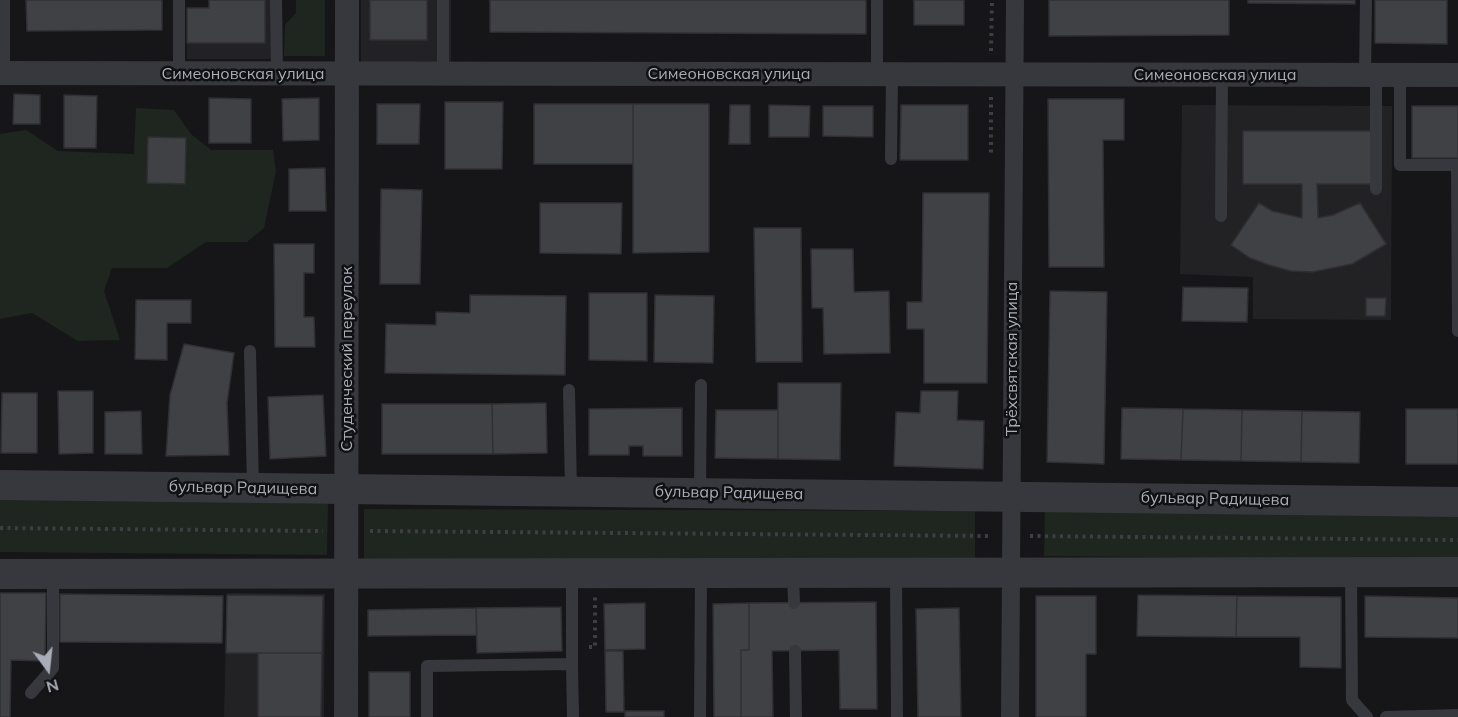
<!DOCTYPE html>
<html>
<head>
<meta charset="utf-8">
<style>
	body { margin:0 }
	#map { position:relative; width:1458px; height:717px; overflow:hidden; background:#161618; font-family:Mulish,sans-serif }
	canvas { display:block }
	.north { position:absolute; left:18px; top:639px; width:60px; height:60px; -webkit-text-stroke:4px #111113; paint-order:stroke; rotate:165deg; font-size:16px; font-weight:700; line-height:24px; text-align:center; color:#a8adb8 }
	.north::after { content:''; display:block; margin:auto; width:21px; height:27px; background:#a8adb8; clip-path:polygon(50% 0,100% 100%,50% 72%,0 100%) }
</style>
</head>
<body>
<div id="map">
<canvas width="1458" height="717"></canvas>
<div class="north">N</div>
</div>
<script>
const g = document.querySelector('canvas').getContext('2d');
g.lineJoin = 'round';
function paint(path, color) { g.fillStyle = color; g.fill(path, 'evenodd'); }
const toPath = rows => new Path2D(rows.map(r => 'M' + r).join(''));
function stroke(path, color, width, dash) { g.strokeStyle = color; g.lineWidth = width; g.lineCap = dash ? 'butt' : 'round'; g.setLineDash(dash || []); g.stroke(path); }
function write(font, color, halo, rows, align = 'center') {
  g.font = font + ' Mulish,sans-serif'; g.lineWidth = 5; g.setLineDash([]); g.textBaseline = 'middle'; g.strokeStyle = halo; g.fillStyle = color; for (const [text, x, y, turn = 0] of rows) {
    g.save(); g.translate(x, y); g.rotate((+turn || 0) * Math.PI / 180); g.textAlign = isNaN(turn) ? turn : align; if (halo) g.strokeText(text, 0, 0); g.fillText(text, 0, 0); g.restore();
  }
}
const built = toPath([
	[209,0,273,0,273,59,187,59,187,8,209,8],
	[361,0,451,0,451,70,361,70],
	[1182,105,1392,106,1391,320,1253,319,1253,277,1180,274],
	[227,593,325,594,324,717,224,717]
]);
const green = toPath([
	[296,0,325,0,325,56,284,56,285,25,296,13],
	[136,108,174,110,191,134,211,150,273,150,276,171,264,228,247,242,206,242,167,268,112,268,104,291,120,340,78,341,32,313,0,319,0,134,26,130,58,151,134,154],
	[0,497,328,504,327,555,0,552],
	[1045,507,1458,511,1458,560,1044,556],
	[364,509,975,511,975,561,364,559]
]);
const building = toPath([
	[26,0,162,0,162,30,27,31,26,0],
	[209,0,265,0,265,43,187,43,187,8,209,8,209,0],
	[370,0,427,0,427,40,370,40,370,0],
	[490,0,866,0,866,34,490,32,490,0],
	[914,0,964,0,964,25,914,25,914,0],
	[1049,0,1229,0,1229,35,1049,36,1049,0],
	[1248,0,1355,0,1355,4,1248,3,1248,0],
	[1375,0,1447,0,1447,44,1375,43,1375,0],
	[14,94,40,95,40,124,13,124,14,94],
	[64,95,97,96,96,148,64,148,64,95],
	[209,98,251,99,251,143,209,143,209,98],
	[319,98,319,140,283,141,282,99,319,98],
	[1048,99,1124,99,1124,140,1103,140,1104,267,1049,267,1048,99],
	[445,102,503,102,502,169,445,169,445,102],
	[377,104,420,104,419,144,377,144,377,104],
	[534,104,633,104,633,164,534,164,534,104],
	[633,104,709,104,709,252,633,253,633,104],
	[730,105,750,105,750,144,729,144,730,105],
	[769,105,810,106,809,137,769,137,769,105],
	[901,105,968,105,968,160,900,160,901,105],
	[823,106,873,106,873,137,823,136,823,106],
	[1412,106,1458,106,1458,158,1412,158,1412,106],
	[1243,131,1373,131,1372,184,1317,184,1318,218,1333,215,1360,203,1386,244,1352,264,1312,272,1291,271,1269,265,1250,258,1231,245,1259,203,1272,211,1302,218,1302,184,1243,184,1243,131],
	[148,137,186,138,185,184,147,183,148,137],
	[325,168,326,211,289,211,289,169,325,168],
	[381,189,422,190,420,284,380,284,381,189],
	[923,193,989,193,987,383,924,383,924,329,907,329,907,302,922,302,923,193],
	[540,203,622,203,621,254,540,253,540,203],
	[754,228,801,228,802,362,756,362,754,228],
	[274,244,314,244,314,273,304,273,304,317,314,317,315,347,275,347,274,244],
	[811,249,853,249,854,292,889,291,890,353,824,354,823,308,812,308,811,249],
	[1183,287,1248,288,1247,322,1182,321,1183,287],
	[1050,291,1107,292,1104,464,1047,462,1050,291],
	[589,293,647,293,647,361,589,360,589,293],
	[470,295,566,296,565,375,385,373,386,324,436,325,436,312,470,313,470,295],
	[655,295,714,296,713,363,654,362,655,295],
	[1366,298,1386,298,1385,316,1366,316,1366,298],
	[136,300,191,300,191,323,167,323,167,360,135,359,136,300],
	[184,344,234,353,227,403,229,455,166,456,170,395,184,344],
	[778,383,841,383,840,460,778,459,778,383],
	[58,391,93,391,93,453,59,454,58,391],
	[921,391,958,391,957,420,984,421,983,469,894,466,896,412,920,413,921,391],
	[2,393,37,393,37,453,1,453,2,393],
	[323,395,326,456,270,459,268,397,323,395],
	[546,403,547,453,493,454,492,404,546,403],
	[382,404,492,404,493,454,382,454,382,404],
	[682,408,682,456,643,456,643,446,629,446,629,455,589,455,589,409,682,408],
	[1122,408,1183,409,1181,460,1121,459,1122,408],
	[1183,409,1242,410,1241,461,1181,460,1183,409],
	[1406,409,1458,409,1458,464,1406,464,1406,409],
	[716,410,778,410,778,459,715,458,716,410],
	[1242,410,1302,411,1301,462,1241,461,1242,410],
	[141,411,142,454,105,454,105,412,141,411],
	[1302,411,1360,412,1359,463,1301,462,1302,411],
	[0,593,46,593,45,661,11,660,10,717,0,717,0,593],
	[60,594,223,596,222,643,60,642,60,594],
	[227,595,323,596,322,653,226,653,227,595],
	[1138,595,1237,596,1236,637,1137,636,1138,595],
	[1036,596,1096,596,1096,654,1086,654,1086,717,1036,717,1036,596],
	[1237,596,1341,597,1341,668,1300,667,1300,637,1236,637,1237,596],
	[1365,596,1458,598,1458,638,1365,637,1365,596],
	[876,602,877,709,840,709,839,650,772,651,773,717,741,717,741,650,749,650,749,603,876,602],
	[645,603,645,649,605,650,604,604,645,603],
	[749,603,749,650,741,650,741,717,714,717,713,604,749,603],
	[561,607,562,651,477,653,476,608,561,607],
	[476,608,477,635,368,636,368,610,476,608],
	[959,608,961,717,918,717,916,609,959,608],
	[605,651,623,651,624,712,606,712,605,651],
	[258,653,322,653,321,717,258,717,258,653],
	[369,672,410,672,410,717,369,717,369,672],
	[625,711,664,711,664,717,625,717,625,711]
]);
const path = toPath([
	[991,51,992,0],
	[991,97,991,153],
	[0,528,323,531],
	[370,531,992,536],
	[1030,536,1458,540],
	[589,647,595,647,595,597]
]);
const service = toPath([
	[276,0,277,74],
	[443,0,443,74],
	[4,73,4,0],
	[179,74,179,0],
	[877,75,877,0],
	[1365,75,1366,0],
	[1400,75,1400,165,1457,165,1458,331],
	[891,159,892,75],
	[1376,189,1376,76],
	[1221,216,1222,75],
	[250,351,253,488],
	[569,390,571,491],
	[700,493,701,385],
	[1351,572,1352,700,1367,717],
	[896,573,897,717],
	[793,574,794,603],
	[795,651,796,717],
	[572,664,573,717],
	[31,693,53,668,53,575],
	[427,717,427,666,572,664,572,574],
	[700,717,701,574],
	[1386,717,1458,715]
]);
const pedestrian = toPath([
	[1010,717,1015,0]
]);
const minor = toPath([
	[0,73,1458,75],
	[346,717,347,0]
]);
const tertiary = toPath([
	[0,485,1458,502],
	[0,574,1458,572]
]);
const streetNames = [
	["Симеоновская улица",243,74],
	["Симеоновская улица",729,74],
	["Симеоновская улица",1215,75],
	["Студенческий переулок",347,359,-90],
	["Трёхсвятская улица",1012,359,-90],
	["бульвар Радищева",243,488,1],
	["бульвар Радищева",729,493,1],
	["бульвар Радищева",1215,499,1]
];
paint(built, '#222225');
paint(green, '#1e261f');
paint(building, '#404145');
stroke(building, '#303034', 1.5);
stroke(path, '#3d3f44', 4, [3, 4.5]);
stroke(service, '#37383d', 12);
stroke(pedestrian, '#37383d', 18);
stroke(minor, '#37383d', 24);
stroke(tertiary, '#37383d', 30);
write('16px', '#a8adb8', '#111113', streetNames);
</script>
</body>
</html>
